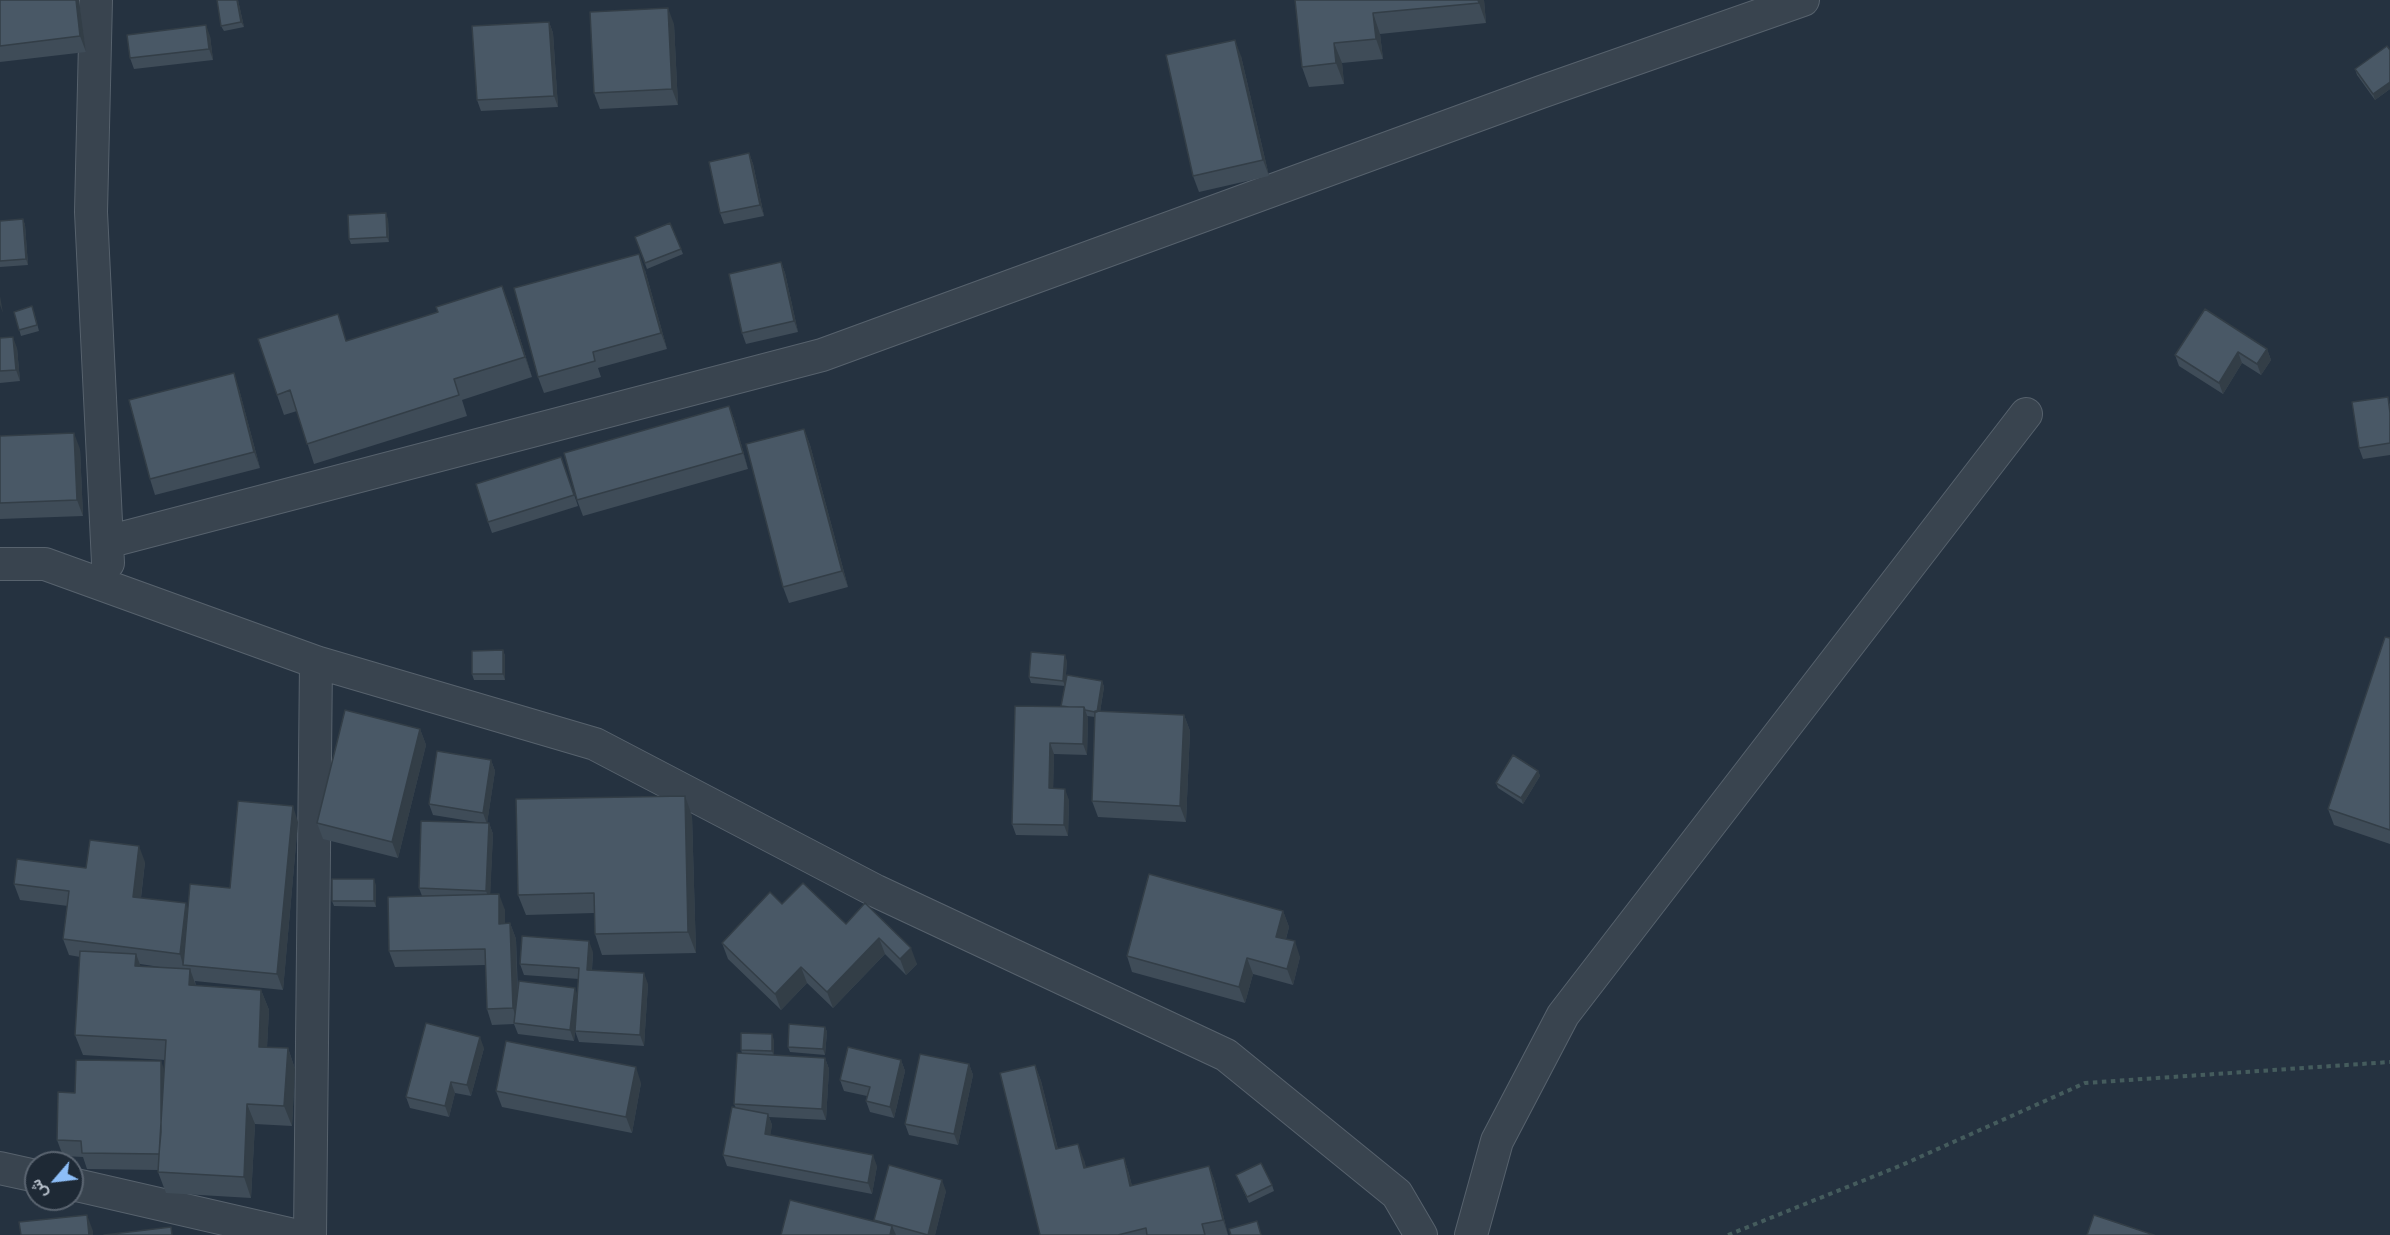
<!DOCTYPE html>
<html>
<head>
<meta charset="utf-8">
<style>
	body { margin:0 }
	#map { position:relative; width:2390px; height:1235px; overflow:hidden; background:#253240; font-family:Overpass,Vazirmatn,sans-serif }
	canvas { display:block }
	.north { position:absolute; left:24px; top:1151px; width:60px; height:60px; box-sizing:border-box; background:#1e2935; border:2px solid #5b6571; border-radius:50%; rotate:242deg; font-size:16px; font-weight:700; line-height:24px; text-align:center; color:#b6bfca }
	.north::after { content:''; display:block; margin:auto; width:21px; height:27px; background:#8dbef8; clip-path:polygon(50% 0,100% 100%,50% 72%,0 100%) }
</style>
</head>
<body>
<div id="map">
<canvas width="2390" height="1235"></canvas>
<div class="north">ش</div>
</div>
<script>
const g = document.querySelector('canvas').getContext('2d');
g.lineJoin = 'round';
const toPath = rows => new Path2D(rows.map(r => 'M' + r).join(''));
function stroke(path, color, width, dash) { g.strokeStyle = color; g.lineWidth = width; g.lineCap = dash ? 'butt' : 'round'; g.setLineDash(dash || []); g.stroke(path); }
function paint(path, color) { g.fillStyle = color; g.fill(path, 'evenodd'); }
const path = toPath([
	[1728,1235,1902,1165,2085,1083,2390,1062]
]);
const minor = toPath([
	[96,0,91,212,108,563],
	[107,542,822,355,1541,92,1803,0],
	[0,564,45,564,316,662,595,744,876,891,1226,1055,1397,1194,1421,1235],
	[0,1168,36,1176],
	[72,1184,294,1235],
	[310,1235,316,662],
	[1471,1235,1497,1141,1563,1015,2026,414]
]);
const wall = toPath([
	[0,0,79,0,86,52,0,62],
	[238,0,244,27,224,31,221,26],
	[1295,0,1484,0,1486,23,1380,34,1383,59,1342,63,1344,84,1309,87,1302,67],
	[549,22,553,33,558,107,481,111,477,100],
	[674,24,678,105,600,109,594,93],
	[210,36,213,60,134,69,130,58],
	[2390,50,2390,89,2375,100,2357,75,2355,69],
	[1241,56,1269,176,1199,192,1193,176],
	[749,153,753,164,764,216,724,224,720,213],
	[23,219,25,225,28,265,0,267,0,221],
	[388,219,389,242,351,244,349,239],
	[635,237,681,249,683,254,647,269],
	[781,262,785,273,798,332,746,344,742,333],
	[645,270,667,349,598,368,601,377,544,393,538,377],
	[510,306,532,377,462,400,467,416,314,464,297,411,284,415,277,395,347,341],
	[14,312,34,312,39,331,21,336],
	[0,338,17,348,20,381,0,383],
	[2267,349,2271,360,2261,375,2242,363,2223,394,2179,366,2175,355],
	[239,389,260,468,155,495,150,479],
	[2390,403,2390,455,2363,459,2359,448],
	[729,406,735,422,748,469,583,516,577,500],
	[804,429,810,445,848,587,789,603,783,587],
	[0,436,80,449,83,516,0,519],
	[561,457,578,506,492,533,488,522],
	[2390,638,2390,844,2334,825,2328,809],
	[503,650,505,656,505,680,474,680,472,674],
	[1067,661,1065,686,1031,683,1029,677],
	[1102,681,1104,687,1100,712,1184,715,1190,731,1186,822,1098,817,1092,801,1095,717,1087,716,1088,718,1087,755,1054,754,1053,789,1069,800,1068,836,1016,835,1012,824,1062,707,1061,706],
	[420,729,426,745,398,858,323,839,317,823],
	[491,760,495,771,487,823,489,823,493,834,490,894,505,910,505,923,510,923,516,939,518,993,578,996,579,979,524,975,520,964,593,952,592,970,648,984,644,1046,579,1042,575,1031,576,1021,574,1041,518,1034,514,1024,492,1025,487,1009,486,965,395,967,389,951,422,896,419,888,482,823,433,815,429,804],
	[1538,771,1540,776,1523,804,1498,788,1496,783],
	[692,816,696,953,602,955,595,934,594,913,526,915,518,895],
	[298,822,283,990,195,981,196,986,261,990,269,1010,267,1047,288,1048,295,1069,292,1126,255,1124,251,1198,166,1193,158,1172,158,1170,87,1169,83,1157,63,1156,57,1140,75,1093,164,1069,165,1060,83,1055,75,1035,80,957,69,955,63,939,68,906,20,900,14,884,86,868,145,862,141,898,188,910,230,888],
	[140,964,160,967,140,966],
	[376,885,376,907,334,906,332,901],
	[865,903,917,964,906,975,885,954,833,1008,807,983,781,1010,728,959,722,943,782,904,846,924],
	[1283,911,1289,927,1286,939,1300,957,1293,985,1253,974,1245,1003,1132,972,1127,956],
	[825,1027,827,1032,825,1055,790,1052,788,1047],
	[774,1040,774,1055,825,1058,829,1069,826,1120,769,1117,772,1125,770,1135,877,1166,872,1194,727,1166,723,1155,736,1108,734,1104,742,1053,741,1050],
	[484,1048,471,1096,455,1093,449,1117,410,1108,406,1097],
	[901,1060,905,1071,894,1118,870,1112,866,1101,867,1096,844,1091,840,1080],
	[969,1064,973,1075,958,1145,909,1135,905,1124],
	[1035,1065,1041,1081,1058,1149,1084,1160,1086,1168,1124,1158,1129,1174,1132,1186,1209,1166,1215,1182,1228,1235,1040,1235],
	[641,1083,632,1133,502,1107,496,1091],
	[1236,1175,1272,1185,1274,1191,1249,1203],
	[946,1191,935,1235,781,1235,874,1221,874,1220]
]);
const shadedWall = toPath([
	[76,0,79,0,86,52,80,36],
	[237,0,238,0,244,27,241,22],
	[1478,0,1484,0,1486,23,1479,3],
	[668,8,674,24,678,105,672,89],
	[1373,13,1380,34,1383,59,1376,39],
	[549,22,553,33,558,107,554,96],
	[206,25,210,36,213,60,209,49],
	[1235,40,1241,56,1269,176,1263,160],
	[1334,43,1342,63,1344,84,1336,63],
	[2390,82,2390,89,2375,100,2373,94],
	[749,153,753,164,764,216,760,205],
	[386,213,388,219,389,242,387,237],
	[23,219,25,225,28,265,26,259],
	[639,254,645,270,667,349,661,333],
	[781,262,785,273,798,332,794,321],
	[502,286,510,306,532,377,525,357],
	[0,296,3,313,0,305],
	[13,337,17,348,20,381,16,370],
	[2267,349,2271,360,2261,375,2257,364],
	[2238,352,2242,363,2223,394,2219,383],
	[234,373,239,389,260,468,254,452],
	[729,406,735,422,748,469,743,453],
	[804,429,810,445,848,587,842,571],
	[74,433,80,449,83,516,77,500],
	[503,650,505,656,505,680,503,674],
	[1065,655,1067,661,1065,686,1063,681],
	[1102,681,1104,687,1099,718,1097,712],
	[1084,707,1088,718,1087,755,1083,744],
	[1184,715,1190,731,1186,822,1180,806],
	[420,729,426,745,398,858,392,842],
	[1050,743,1054,754,1053,799,1049,788],
	[491,760,495,771,487,824,483,813],
	[1538,771,1540,776,1523,804,1521,798],
	[1065,789,1069,800,1068,836,1064,825],
	[685,796,692,816,696,953,688,932],
	[293,806,298,822,283,990,277,974],
	[489,823,493,834,490,902,486,891],
	[139,846,145,862,139,913,133,897],
	[374,879,376,885,376,907,374,901],
	[499,894,505,910,505,940,499,924],
	[186,903,191,919,183,965,180,954],
	[1283,911,1289,927,1282,953,1276,937],
	[510,923,516,939,518,1024,513,1008],
	[879,938,885,954,833,1008,827,992],
	[589,941,593,952,591,981,587,970],
	[1295,941,1300,957,1293,985,1287,969],
	[911,948,917,964,906,975,900,959],
	[136,954,144,975,135,966],
	[1247,958,1253,974,1245,1003,1239,987],
	[801,967,807,983,781,1010,775,994],
	[190,969,197,989,189,985],
	[644,973,648,984,644,1046,640,1035],
	[575,988,579,999,574,1041,570,1030],
	[261,990,269,1010,266,1067,259,1047],
	[825,1027,827,1032,825,1055,823,1049],
	[772,1034,774,1040,774,1057,772,1051],
	[480,1037,484,1048,471,1096,467,1085],
	[288,1048,295,1069,292,1126,284,1106],
	[825,1058,829,1069,826,1120,822,1109],
	[901,1060,905,1071,894,1118,890,1107],
	[161,1061,167,1077,160,1154],
	[969,1064,973,1075,958,1145,954,1134],
	[1035,1065,1041,1081,1062,1165,1056,1149],
	[636,1067,641,1083,632,1133,626,1117],
	[451,1082,455,1093,449,1117,445,1106],
	[247,1104,255,1124,251,1198,244,1177],
	[768,1114,772,1125,769,1145,765,1134],
	[1078,1144,1084,1160,1090,1184,1084,1168],
	[873,1155,877,1166,872,1194,868,1183],
	[1124,1158,1129,1174,1136,1202,1130,1186],
	[1209,1166,1215,1182,1228,1235,1223,1220],
	[942,1180,946,1191,935,1235,928,1235],
	[87,1215,93,1231,93,1235,89,1235],
	[892,1226,896,1235,890,1235]
]);
const building = toPath([
	[0,0,76,0,80,36,0,46,0,0],
	[217,0,237,0,241,22,221,26,217,0],
	[1295,0,1478,0,1479,3,1373,13,1376,39,1334,43,1336,63,1302,67,1295,0],
	[668,8,672,89,594,93,590,12,668,8],
	[549,22,554,96,477,100,472,26,549,22],
	[206,25,209,49,130,58,127,35,206,25],
	[1235,40,1263,160,1193,176,1166,55,1235,40],
	[2387,46,2390,50,2390,82,2373,94,2355,69,2387,46],
	[749,153,760,205,720,213,709,162,749,153],
	[386,213,387,237,349,239,348,215,386,213],
	[23,219,26,259,0,261,0,221,23,219],
	[670,223,681,249,645,263,635,237,670,223],
	[639,254,661,333,593,352,595,361,538,377,514,288,639,254],
	[781,262,794,321,742,333,729,274,781,262],
	[502,286,525,357,454,379,459,395,307,444,290,390,277,395,258,339,338,314,346,341,438,312,436,307,502,286],
	[32,306,37,325,19,330,14,312,32,306],
	[2205,309,2267,349,2257,364,2238,352,2219,383,2175,355,2205,309],
	[13,337,16,370,0,371,0,338,13,337],
	[234,373,254,452,150,479,129,400,234,373],
	[2388,397,2390,413,2390,443,2359,448,2352,402,2388,397],
	[729,406,743,453,577,500,564,453,729,406],
	[804,429,842,571,783,587,746,444,804,429],
	[74,433,77,500,0,503,0,436,74,433],
	[561,457,574,495,488,522,476,484,561,457],
	[2385,637,2390,638,2390,830,2328,809,2385,637],
	[503,650,503,674,472,674,472,651,503,650],
	[1031,652,1065,655,1063,681,1029,677,1031,652],
	[1067,675,1102,681,1097,712,1095,712,1085,710,1084,707,1069,707,1061,706,1067,675],
	[1015,706,1084,707,1083,744,1050,743,1049,788,1065,789,1064,825,1012,824,1015,706],
	[345,710,420,729,392,842,317,823,345,710],
	[1095,711,1184,715,1180,806,1092,801,1095,711],
	[437,751,491,760,483,813,429,804,437,751],
	[1513,755,1538,771,1521,798,1496,783,1513,755],
	[685,796,688,932,595,934,594,893,518,895,516,799,685,796],
	[238,801,293,806,277,974,183,965,190,884,230,888,238,801],
	[421,821,489,823,486,891,419,888,421,821],
	[90,840,139,846,133,897,186,903,180,954,63,939,69,891,14,884,17,859,86,868,90,840],
	[1149,874,1283,911,1276,937,1295,941,1287,969,1247,958,1239,987,1127,956,1149,874],
	[332,879,374,879,374,901,332,901,332,879],
	[803,883,846,924,865,903,911,948,900,959,879,938,827,992,801,967,775,994,722,943,770,892,782,904,803,883],
	[499,894,499,924,510,923,513,1008,487,1009,485,949,389,951,388,897,499,894],
	[522,936,589,941,587,970,644,973,640,1035,575,1031,579,968,520,964,522,936],
	[80,951,136,954,135,966,190,969,189,985,261,990,259,1047,288,1048,284,1106,247,1104,244,1177,158,1172,166,1040,75,1035,80,951],
	[519,981,575,988,570,1030,514,1023,519,981],
	[426,1023,480,1037,467,1085,451,1082,445,1106,406,1097,426,1023],
	[789,1024,825,1027,823,1049,788,1047,789,1024],
	[741,1033,772,1034,772,1051,741,1050,741,1033],
	[506,1041,636,1067,626,1117,496,1091,506,1041],
	[848,1047,901,1060,890,1107,866,1101,870,1087,840,1080,848,1047],
	[737,1053,825,1058,822,1109,734,1104,737,1053],
	[920,1054,969,1064,954,1134,905,1124,920,1054],
	[76,1060,161,1061,161,1132,159,1154,82,1153,81,1141,57,1140,58,1092,75,1093,76,1060],
	[1035,1065,1056,1149,1078,1144,1084,1168,1124,1158,1130,1186,1209,1166,1223,1220,1202,1224,1205,1235,1147,1235,1146,1228,1118,1235,1040,1235,1000,1073,1035,1065],
	[732,1107,768,1114,765,1134,873,1155,868,1183,723,1155,732,1107],
	[1261,1163,1272,1185,1247,1197,1236,1175,1261,1163],
	[889,1165,942,1180,928,1235,874,1220,889,1165],
	[790,1200,892,1226,890,1235,781,1235,790,1200],
	[87,1215,89,1235,21,1235,19,1222,87,1215],
	[2094,1215,2154,1235,2087,1235,2094,1215],
	[1257,1221,1261,1235,1231,1235,1229,1229,1257,1221],
	[171,1227,172,1235,104,1235,171,1227]
]);
stroke(minor, '#57626d', 34);
stroke(path, '#455c5d', 4, [4.5, 4.5]);
stroke(minor, '#39444f', 32);
paint(wall, '#3f4c58');
paint(shadedWall, '#333e47');
paint(building, '#495866');
stroke(building, '#333e47', 1.5);
</script>
</body>
</html>
